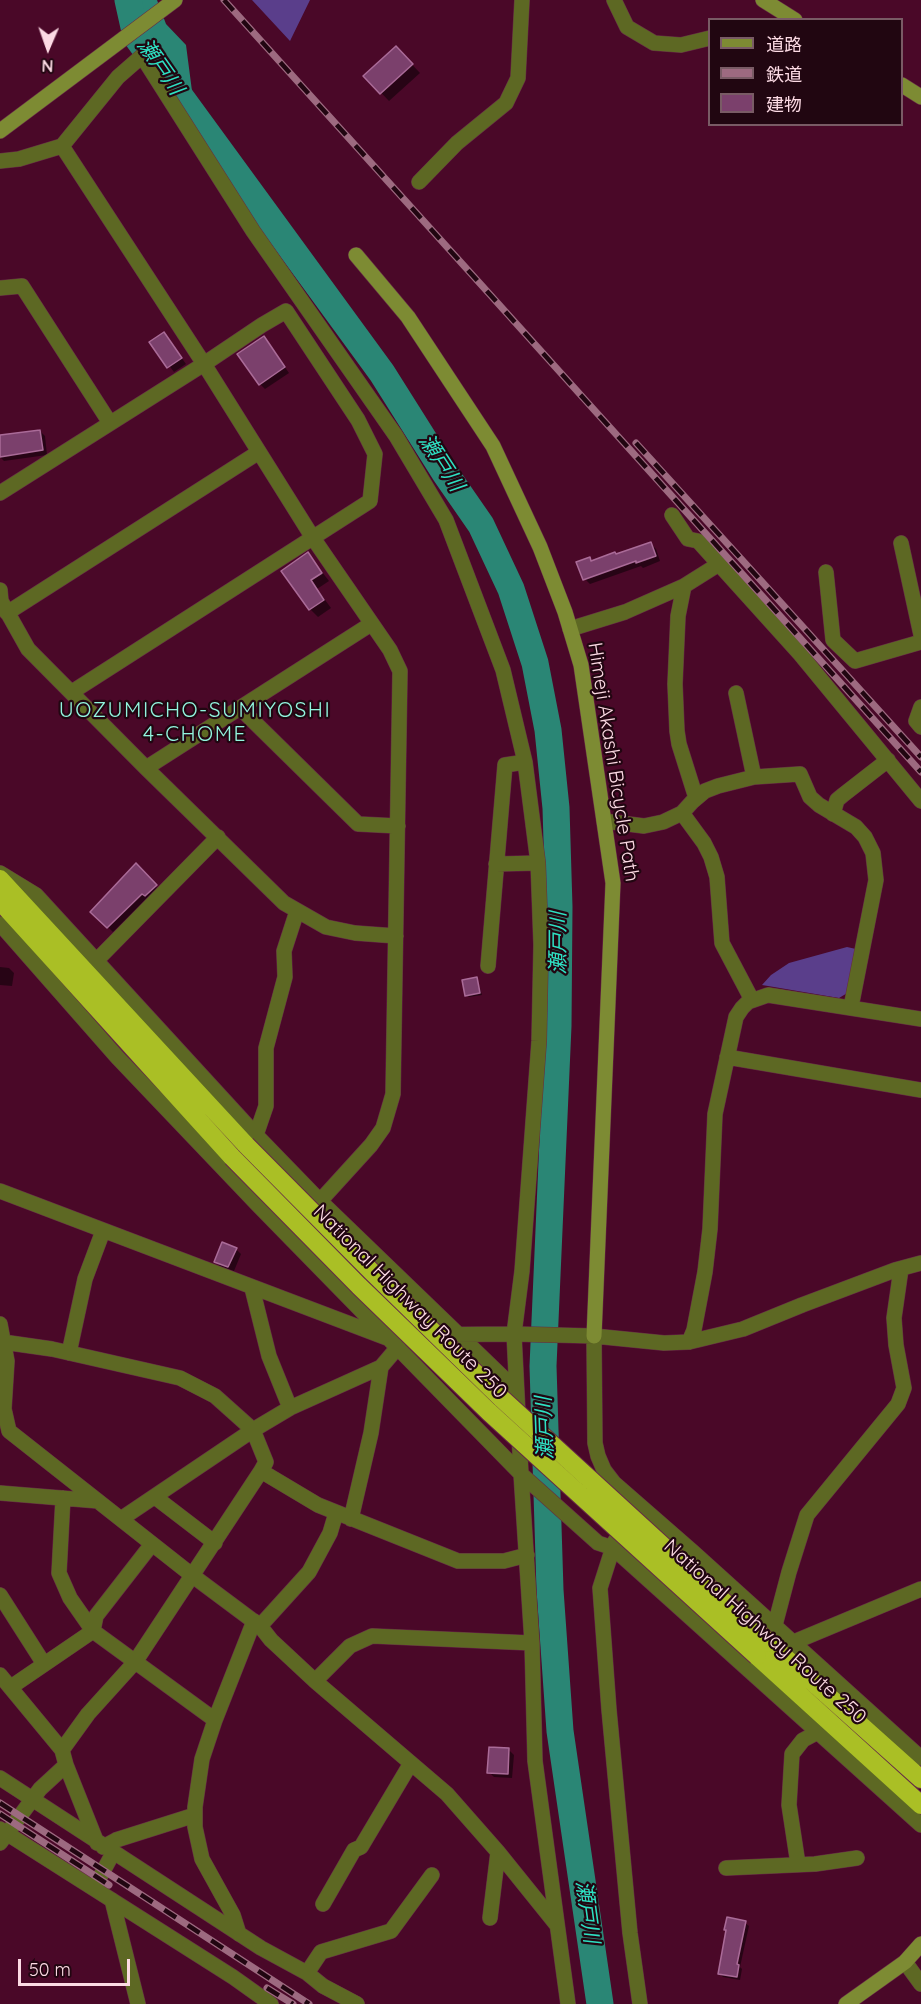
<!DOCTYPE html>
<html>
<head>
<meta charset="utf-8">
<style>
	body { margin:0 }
	#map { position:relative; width:921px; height:2004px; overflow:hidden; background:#4a0828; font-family:Quicksand,"Noto Sans JP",sans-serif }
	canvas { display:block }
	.legend { position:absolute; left:708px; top:18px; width:195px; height:108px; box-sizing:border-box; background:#210611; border:2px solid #795b65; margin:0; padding:8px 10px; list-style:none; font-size:18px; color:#fcdae4 }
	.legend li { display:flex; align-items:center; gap:12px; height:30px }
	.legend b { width:30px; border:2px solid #795b65 }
	.north { position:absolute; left:18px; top:18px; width:60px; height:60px; -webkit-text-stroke:4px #210611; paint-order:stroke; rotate:182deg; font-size:16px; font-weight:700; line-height:24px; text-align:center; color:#fcdae4 }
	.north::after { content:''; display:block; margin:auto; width:21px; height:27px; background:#fcdae4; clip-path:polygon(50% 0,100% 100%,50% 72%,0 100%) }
	.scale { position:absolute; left:18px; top:1959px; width:112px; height:27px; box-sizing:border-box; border:3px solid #fcdae4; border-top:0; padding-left:8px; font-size:18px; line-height:21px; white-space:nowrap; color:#fcdae4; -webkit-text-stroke:4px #210611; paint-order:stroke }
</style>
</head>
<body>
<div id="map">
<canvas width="921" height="2004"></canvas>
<ul class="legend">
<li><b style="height:8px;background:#7d8b33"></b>道路</li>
<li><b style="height:8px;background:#9d6a80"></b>鉄道</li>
<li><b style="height:16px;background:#7b406c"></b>建物</li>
</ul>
<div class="north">N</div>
<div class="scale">50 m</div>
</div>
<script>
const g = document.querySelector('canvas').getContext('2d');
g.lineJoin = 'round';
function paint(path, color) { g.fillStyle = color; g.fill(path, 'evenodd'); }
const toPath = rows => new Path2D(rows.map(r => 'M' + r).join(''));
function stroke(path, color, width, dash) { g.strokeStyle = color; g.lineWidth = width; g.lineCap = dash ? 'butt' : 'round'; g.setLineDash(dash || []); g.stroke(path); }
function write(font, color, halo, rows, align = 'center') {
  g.font = font + ' Quicksand,"Noto Sans JP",sans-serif'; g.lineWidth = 4.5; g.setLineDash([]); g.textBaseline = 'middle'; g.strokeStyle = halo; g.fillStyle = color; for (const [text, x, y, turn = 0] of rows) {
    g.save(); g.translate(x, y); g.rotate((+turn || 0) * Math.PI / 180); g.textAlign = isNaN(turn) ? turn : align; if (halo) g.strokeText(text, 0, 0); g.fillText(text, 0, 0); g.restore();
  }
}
const green = toPath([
	[252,0,310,0,290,41],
	[847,947,856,949,849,992,839,998,762,985,771,975,789,963]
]);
const water = toPath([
	[130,0,157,0,166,24,186,45,192,91,184,100,152,46]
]);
const shadow = toPath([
	[404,56,420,73,389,101,365,76],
	[168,339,186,364,174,372,151,342],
	[268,343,289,373,265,389,260,384],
	[40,431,45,436,47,455,4,461,0,457,0,437],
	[651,544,656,549,660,561,643,568,641,566,590,584,585,579,589,559,592,562],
	[308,554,329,581,317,589,331,608,318,617,310,609],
	[136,865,160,891,148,898,113,932,92,912],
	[0,967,9,968,14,973,12,986,0,985],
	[477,979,482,995,469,997,467,995],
	[236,1249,241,1254,234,1271,220,1266,215,1261],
	[509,1750,514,1755,512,1778,494,1777,489,1772],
	[745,1923,749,1926,740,1967,742,1969,740,1980,723,1977,719,1973]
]);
const river = toPath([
	[128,0,136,36,382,373,445,473,481,525,511,589,535,663,548,730,556,808,559,907,558,1026,543,1366,550,1590,560,1731,600,2004]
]);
const building = toPath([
	[396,46,413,64,380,94,363,76,396,46],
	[164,332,182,358,167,368,149,342,164,332],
	[264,336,285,367,259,385,237,354,264,336],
	[40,430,43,450,0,457,0,435,40,430],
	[651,542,656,556,636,563,636,561,583,580,576,562,590,557,591,561,615,552,616,554,651,542],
	[308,552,322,573,311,580,324,600,309,610,281,571,308,552],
	[136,863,157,885,145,896,142,894,107,928,90,912,136,863],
	[477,977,480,993,465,996,462,980,477,977],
	[222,1242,237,1248,228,1267,214,1262,222,1242],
	[489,1747,509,1748,508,1774,487,1773,489,1747],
	[727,1917,746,1921,737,1964,739,1965,737,1977,718,1974,726,1930,724,1930,727,1917]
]);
const street = toPath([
	[614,0,627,27,654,43,681,45,710,38],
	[62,146,204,364,313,538,390,650,400,671,393,1094,383,1128,371,1145,320,1201],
	[0,161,19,159,62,146,118,77,142,56,253,231,396,436,446,520,503,670,525,762,538,863,541,945,539,1041,522,1271,514,1334,521,1474,532,1643,535,1761,568,2004],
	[419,182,457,143,506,103,518,78,522,0],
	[0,288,22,286,110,423],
	[0,493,204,364,262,325,286,311,358,420,375,454,370,501,72,692],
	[672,515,688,539,698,541,800,654,921,801],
	[901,543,921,635],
	[826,572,833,640,855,661,921,642],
	[684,586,678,616,675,684,677,731,679,744,696,798],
	[0,590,1,601,28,649,146,768,284,903,326,927,355,933,396,936],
	[7,613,259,452],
	[570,629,625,612,684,586,719,564],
	[736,693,754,777],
	[921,707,916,721,921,727],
	[241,709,358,824,398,826],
	[146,768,371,624],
	[682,813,704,843,711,857,717,877,722,943,752,1000],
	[833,814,837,800,843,795,888,760],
	[604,821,644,826,663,822,682,813,692,802,705,791,718,786,754,777,800,774,810,797,819,805,856,827,865,837,873,853,876,880,851,1007],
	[496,864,538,863],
	[0,873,36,895,256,1135,320,1201,516,1390],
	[0,924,117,1057,258,1205,521,1474,598,1543,613,1548,921,1825],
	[97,960,218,837],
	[488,966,505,765,525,762],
	[727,1057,921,1090],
	[257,1142,256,1135,266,1106,266,1048,285,977,284,951,297,911],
	[0,1191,387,1338,397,1335,514,1334,594,1336,664,1343,689,1342,743,1329,802,1305,895,1270,921,1263],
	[252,1288,269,1356,290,1408],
	[0,1324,7,1361,4,1409,9,1431,193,1576,260,1626,271,1640,315,1681,447,1794,498,1852,556,1924],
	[594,1336,595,1443,598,1456,604,1470,614,1483,693,1552,921,1758],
	[3,1342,52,1349,180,1378,215,1396,253,1430,121,1519],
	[689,1342,694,1330,705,1272,710,1229,715,1114,736,1017,742,1008,748,1002,768,995,921,1019],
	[69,1353,85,1279,103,1231],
	[261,1471,318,1505,458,1561,504,1561,527,1555],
	[0,1493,98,1501],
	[155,1497,215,1543],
	[63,1498,59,1573,70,1598,93,1631,215,1720],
	[351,1519,371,1433,381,1367],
	[615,1541,600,1588,609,1710,630,1933,640,2004],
	[0,1595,44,1664],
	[775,1625,789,1572,807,1515,898,1404,904,1388,896,1345,894,1318,901,1269],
	[260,1626,309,1572,330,1533,336,1513],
	[794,1642,921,1589],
	[0,1675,62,1750,66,1765,97,1843],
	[315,1681,350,1646,372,1636,532,1643],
	[11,1687,93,1631,96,1616,152,1544],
	[62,1750,88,1714,135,1662,261,1471,266,1462,253,1430,290,1408,381,1367,398,1347],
	[0,1778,261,1948,307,1973,323,1986,357,2004],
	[0,1829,233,1977,271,2004],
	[0,1843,40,1789,66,1765],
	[103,1847,116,1840,195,1815],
	[798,1864,789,1805,792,1754,803,1740,818,1732],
	[726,1868,815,1864,857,1858],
	[94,1888,113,1853],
	[112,1900,138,2004],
	[323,1904,354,1850,361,1847,411,1763],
	[490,1918,498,1852],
	[239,1934,233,1915,202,1859,195,1827,195,1807,202,1759,215,1720,254,1621],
	[905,1962,921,1984],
	[307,1973,321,1952,391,1931,432,1875]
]);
const secondary = toPath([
	[763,0,795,20],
	[902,85,921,97],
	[0,131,175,0],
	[356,255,408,317,493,446,540,547,565,612,581,665,613,883,594,1336],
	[846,2004,905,1962,921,1944]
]);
const highway = toPath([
	[0,879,246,1145],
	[0,901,232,1157],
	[769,1643,921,1779],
	[757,1656,921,1805]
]);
const rail = toPath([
	[224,0,921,772],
	[636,443,921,757],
	[0,1803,309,2004],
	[0,1814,109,1885],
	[267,1988,293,2004]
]);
const highwayBridge = toPath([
	[246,1145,372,1272,501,1398,769,1643],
	[232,1157,359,1286,489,1412,757,1656]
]);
const streetNames = [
	["Himeji Akashi Bicycle Path",613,762,81],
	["National Highway Route 250",410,1302,45],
	["National Highway Route 250",765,1632,42]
];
const waterNames = [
	["瀬戸川",160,67,55],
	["瀬戸川",441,463,57],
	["瀬戸川",559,943,-90],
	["瀬戸川",545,1428,-92],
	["瀬戸川",587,1912,82]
];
const neighbourhoodNames = [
	["UOZUMICHO-SUMIYOSHI",195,711],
	["4-CHOME",195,735]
];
paint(green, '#5a3e8b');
paint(water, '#2a8675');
paint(shadow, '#0007');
stroke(river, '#2a8675', 27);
paint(building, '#7b406c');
stroke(building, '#aa6b98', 1.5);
stroke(street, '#662a46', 16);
stroke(secondary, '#662a46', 16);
stroke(highway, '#662a46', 20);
stroke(street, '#5d6823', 15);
stroke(secondary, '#7d8b33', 15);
stroke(highway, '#aabf25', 18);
stroke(rail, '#9d6a80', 7);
stroke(rail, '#210611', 4.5, [14]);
stroke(highwayBridge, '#662a46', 20, []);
stroke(highwayBridge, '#aabf25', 18);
write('20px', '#fcdae4', '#210611', streetNames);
write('italic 21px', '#2ee1c3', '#210611', waterNames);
g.letterSpacing = '1.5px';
write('21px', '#92f6df', '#210611', neighbourhoodNames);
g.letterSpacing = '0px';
</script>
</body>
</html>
